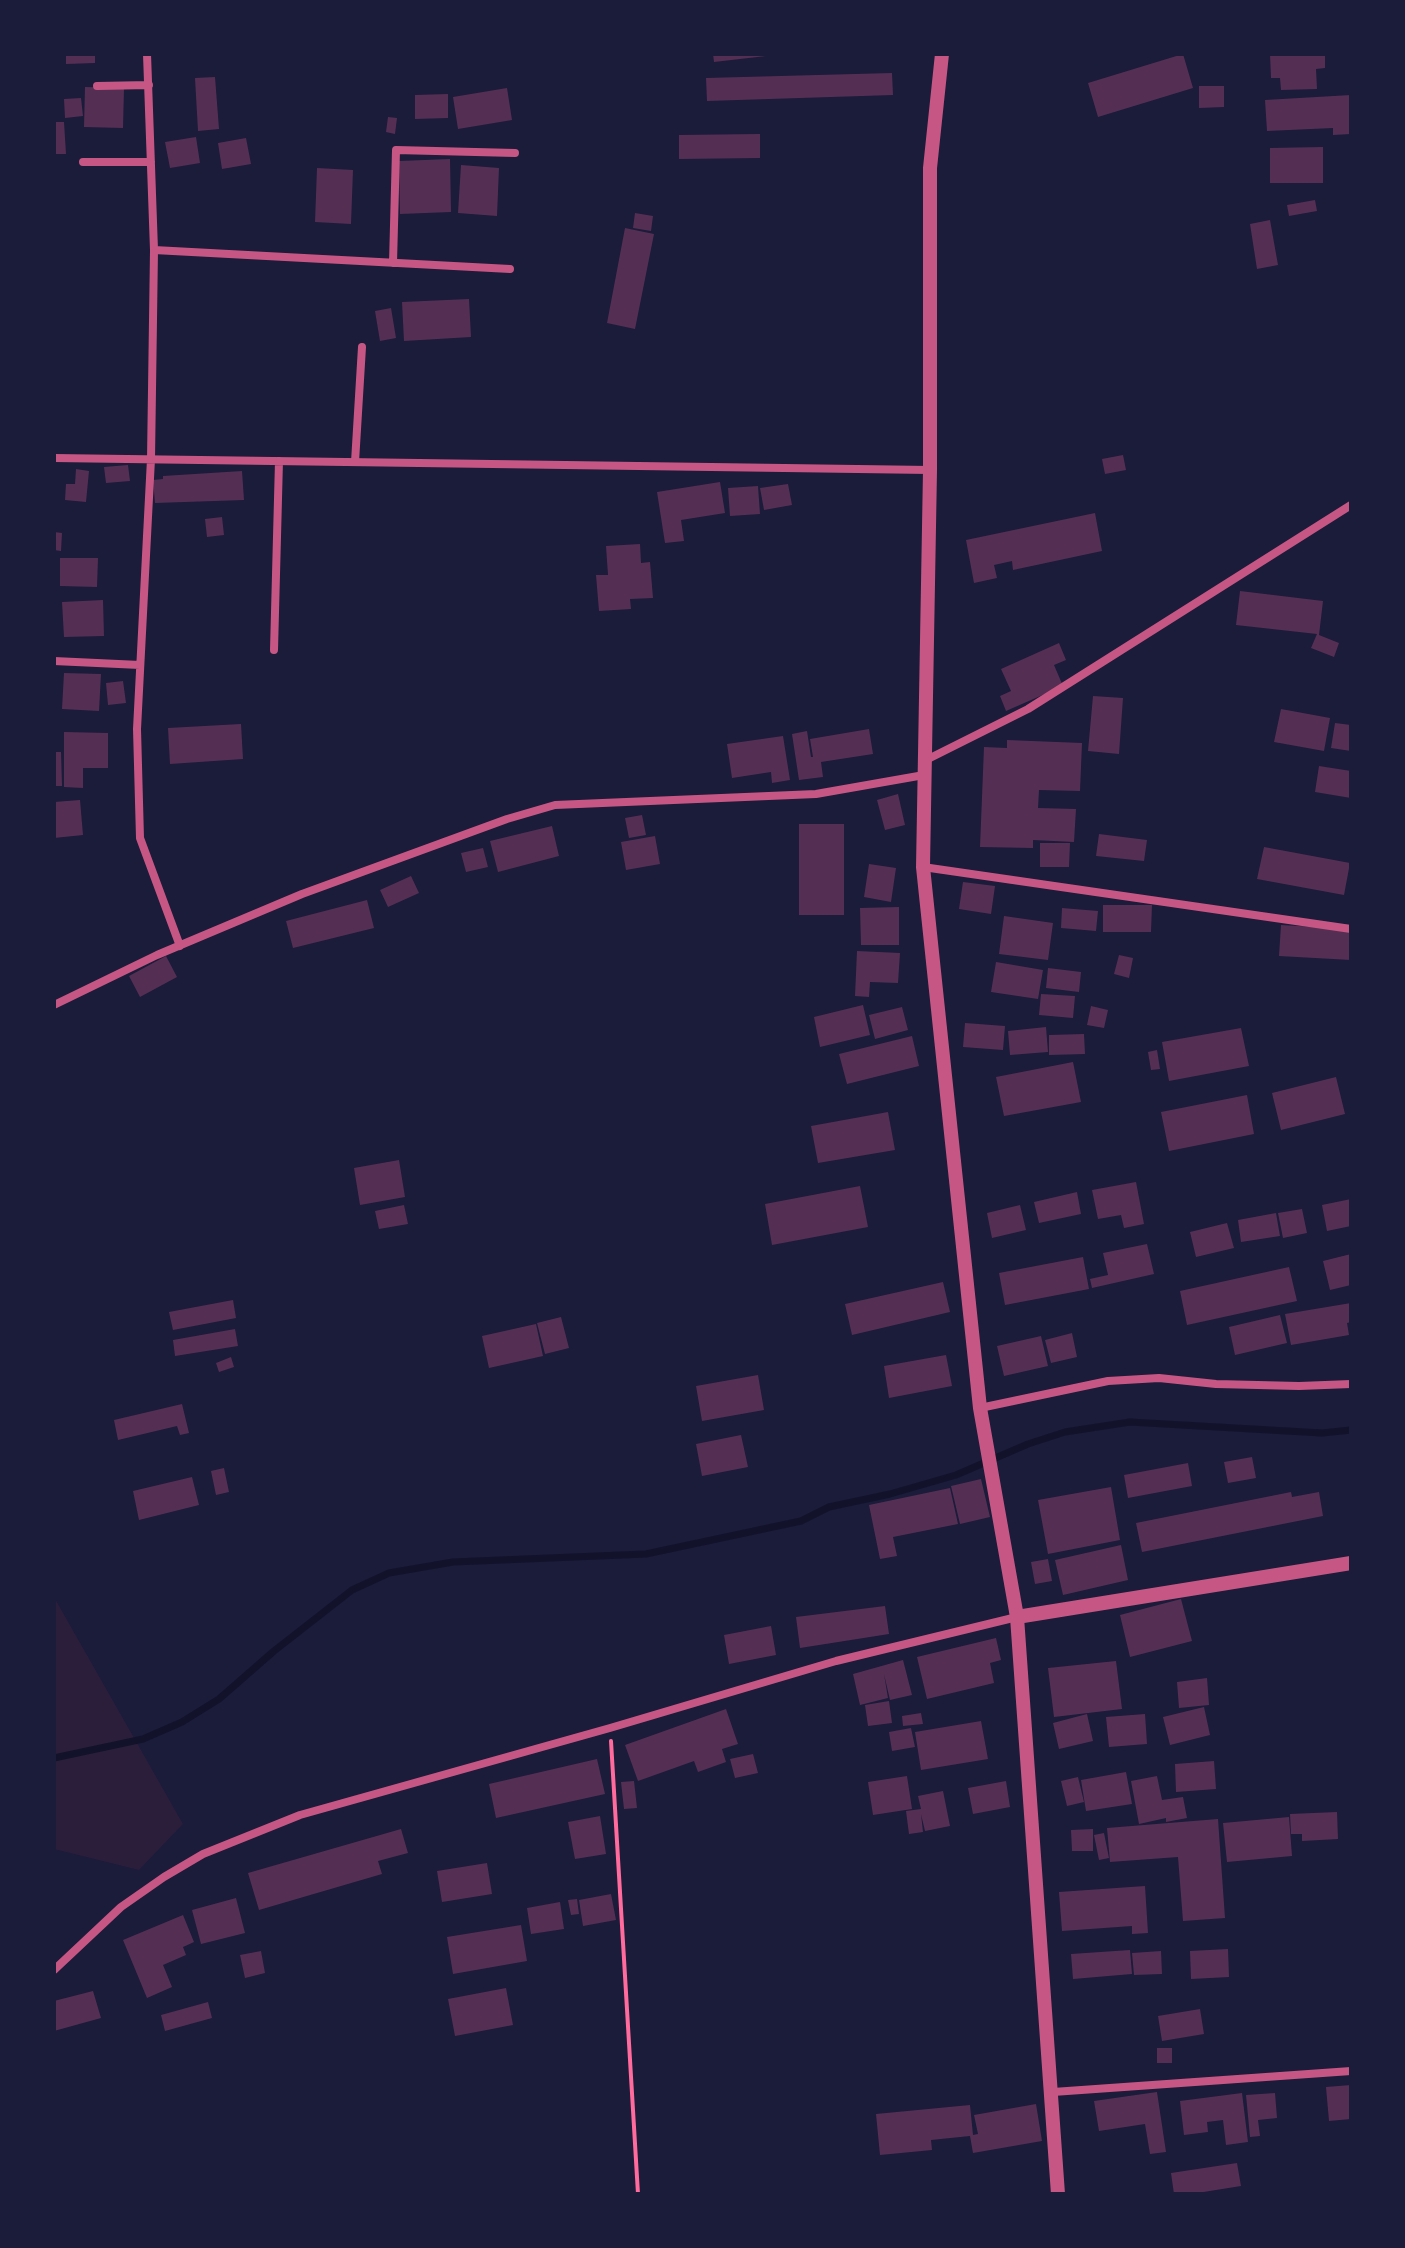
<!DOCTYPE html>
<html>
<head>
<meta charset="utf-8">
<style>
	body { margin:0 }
	#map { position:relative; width:1405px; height:2248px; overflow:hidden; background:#1b1b3a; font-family:"Noto Sans",sans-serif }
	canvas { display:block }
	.frame { position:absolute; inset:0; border:56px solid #1b1b3a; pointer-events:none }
</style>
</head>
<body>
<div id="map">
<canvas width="1405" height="2248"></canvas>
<div class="frame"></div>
</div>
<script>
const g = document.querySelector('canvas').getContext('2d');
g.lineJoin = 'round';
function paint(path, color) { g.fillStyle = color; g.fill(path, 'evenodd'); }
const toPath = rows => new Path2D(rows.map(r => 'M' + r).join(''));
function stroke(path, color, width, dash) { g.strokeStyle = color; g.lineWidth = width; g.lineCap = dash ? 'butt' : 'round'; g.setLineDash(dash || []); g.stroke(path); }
const green = toPath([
	[54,1597,183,1824,139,1870,54,1849]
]);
const stream = toPath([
	[54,1758,143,1739,182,1722,219,1699,274,1651,352,1590,389,1573,453,1562,646,1554,801,1521,829,1507,890,1494,956,1475,1028,1444,1065,1432,1130,1422,1322,1433,1351,1430]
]);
const building = toPath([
	[66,54,95,54,95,63,66,64],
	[713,54,766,54,766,56,714,62],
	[1183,54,1193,88,1098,117,1088,83],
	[1270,54,1325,54,1325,68,1316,69,1317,89,1281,90,1280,78,1271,78],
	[892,73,893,95,707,101,706,78],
	[215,77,219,129,198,131,195,78],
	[1199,86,1224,86,1224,107,1199,108],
	[85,87,124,88,123,128,84,127],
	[507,88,512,120,458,129,453,97],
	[448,94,448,118,415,119,415,95],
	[1351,95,1351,134,1333,135,1333,128,1267,131,1265,100],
	[81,98,83,116,65,118,64,99],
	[388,117,397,118,395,134,386,132],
	[54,122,64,122,66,154,54,154],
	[760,134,760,158,679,159,679,135],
	[196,137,200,163,170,168,165,142],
	[246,138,251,164,222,169,218,143],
	[1323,147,1323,183,1270,183,1270,148],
	[450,159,451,212,400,214,399,161],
	[461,165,499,168,497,216,458,213],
	[317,168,353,170,351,224,315,222],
	[1315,200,1317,211,1289,216,1287,205],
	[635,213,653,216,651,231,633,228],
	[1270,220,1278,265,1257,269,1250,224],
	[625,228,654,234,635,329,607,323],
	[469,299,471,337,404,341,402,302],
	[391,308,396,338,380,341,375,311],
	[1123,455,1126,470,1105,474,1102,459],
	[128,465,130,481,106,483,104,467],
	[76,469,89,471,86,502,65,500,66,484,75,484],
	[242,471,244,500,155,503,153,480,163,479,163,476],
	[720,482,725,513,681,520,684,541,665,543,657,492],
	[788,484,792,505,764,510,760,488],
	[758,486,760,514,730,516,728,488],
	[1095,513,1102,551,1013,570,1012,561,994,565,997,578,974,583,966,540],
	[222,517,224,535,207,537,205,519],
	[54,532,62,533,61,551,54,550],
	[640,544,641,563,650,562,653,598,630,599,631,609,599,611,596,575,608,575,606,546],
	[60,558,98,558,97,587,60,586],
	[1240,591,1323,601,1319,635,1339,643,1334,657,1311,648,1317,634,1236,625],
	[103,600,104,636,64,637,62,602],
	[1059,643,1066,660,1054,665,1063,686,1006,711,1000,696,1011,691,1001,669],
	[64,673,101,674,99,711,62,709],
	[123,681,126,703,108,705,106,683],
	[1093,696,1123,698,1119,754,1088,751],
	[1281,709,1330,718,1324,751,1274,742],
	[1335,723,1351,725,1351,751,1331,748],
	[241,724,243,759,170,764,168,728],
	[869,729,873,754,821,762,823,777,799,780,792,734,807,731,811,757,813,757,810,739],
	[64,732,108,733,108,768,83,768,83,788,64,787],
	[783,736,790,780,772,783,771,772,732,778,727,744],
	[1007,740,1082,743,1080,791,1039,790,1038,808,1076,809,1074,842,1033,840,1033,848,980,847,984,747,1007,748],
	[54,752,61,752,62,786,54,786],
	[1319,766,1351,771,1351,798,1315,792],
	[898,794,905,825,885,830,877,800],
	[80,800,83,835,54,838,54,802],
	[642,815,646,835,629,838,625,818],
	[799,824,844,824,844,915,799,915],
	[552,826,559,856,498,872,490,841],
	[1099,834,1147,840,1144,861,1096,856],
	[655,836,660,864,626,870,621,842],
	[1040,843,1070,843,1069,867,1040,867],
	[1264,847,1350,863,1344,895,1257,879],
	[483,848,488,867,466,872,461,853],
	[869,864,896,868,891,902,864,897],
	[411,876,419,893,388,907,380,890],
	[963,882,995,886,991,914,959,909],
	[367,900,374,928,293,948,286,921],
	[1103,905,1152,905,1151,932,1103,932],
	[899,907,899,945,861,945,860,908],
	[1062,908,1098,911,1096,931,1061,928],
	[1004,916,1053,923,1048,960,999,954],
	[1281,925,1351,929,1351,960,1279,956],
	[857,951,900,953,898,983,870,982,869,997,855,996],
	[1119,955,1133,958,1129,978,1114,974],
	[166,956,177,977,140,997,129,976],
	[996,962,1043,970,1038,999,991,992],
	[1048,968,1081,972,1079,992,1046,988],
	[1041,994,1075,996,1073,1018,1039,1015],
	[863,1005,870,1035,820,1047,814,1017],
	[1091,1006,1108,1010,1104,1028,1087,1025],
	[902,1007,908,1030,875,1039,869,1015],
	[965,1023,1005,1026,1003,1050,963,1047],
	[1046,1027,1048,1052,1010,1055,1008,1031],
	[1241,1028,1249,1066,1169,1081,1162,1042],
	[1084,1034,1085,1054,1049,1055,1049,1035],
	[912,1036,919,1066,847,1084,839,1054],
	[1157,1050,1160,1069,1151,1070,1148,1052],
	[1073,1062,1081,1102,1004,1116,996,1077],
	[1336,1077,1345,1114,1281,1130,1272,1093],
	[1247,1095,1254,1134,1169,1151,1161,1112],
	[888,1112,895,1150,818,1163,811,1126],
	[399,1160,405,1197,360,1205,354,1168],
	[1136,1182,1144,1224,1124,1228,1121,1215,1098,1219,1092,1190],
	[860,1186,868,1227,772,1245,765,1204],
	[1077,1192,1081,1214,1039,1223,1034,1202],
	[1351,1199,1351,1226,1327,1231,1322,1205],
	[404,1205,408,1224,379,1229,375,1211],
	[1020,1205,1026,1230,992,1238,987,1213],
	[1302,1209,1307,1233,1283,1238,1278,1213],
	[1276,1213,1280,1236,1241,1242,1238,1220],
	[1227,1223,1234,1248,1196,1257,1190,1232],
	[1147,1244,1154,1274,1092,1288,1090,1279,1108,1275,1103,1253],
	[1351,1254,1351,1285,1330,1290,1323,1261],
	[1083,1257,1089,1289,1005,1305,999,1273],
	[1289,1267,1297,1301,1187,1325,1180,1291],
	[943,1282,950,1312,852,1335,845,1304],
	[233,1300,236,1318,173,1330,169,1312],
	[1351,1303,1351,1322,1347,1323,1349,1335,1291,1345,1285,1314],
	[1280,1315,1287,1343,1235,1355,1229,1327],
	[561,1317,569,1348,545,1354,537,1323],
	[536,1324,543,1356,489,1368,482,1336],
	[235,1329,238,1346,175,1356,173,1340],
	[1072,1333,1077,1357,1051,1363,1045,1340],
	[1041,1336,1048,1366,1004,1376,997,1346],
	[946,1355,952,1386,889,1398,884,1366],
	[231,1357,234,1367,219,1372,216,1363],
	[758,1375,764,1410,702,1421,696,1386],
	[182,1404,189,1433,180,1435,177,1426,118,1440,114,1420],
	[741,1435,748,1467,702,1476,696,1444],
	[1252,1457,1256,1478,1228,1483,1224,1462],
	[1188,1463,1192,1486,1128,1498,1124,1475],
	[224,1468,229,1492,216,1495,211,1471],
	[192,1477,199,1505,139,1520,133,1491],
	[981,1479,990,1517,960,1524,951,1486],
	[1111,1487,1120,1540,1048,1554,1038,1500],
	[950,1488,958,1524,893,1537,897,1556,880,1559,869,1505],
	[1291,1492,1292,1497,1319,1492,1323,1516,1142,1552,1136,1523],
	[1121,1545,1128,1580,1063,1595,1055,1560],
	[1048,1559,1052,1581,1035,1584,1031,1562],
	[1181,1599,1192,1641,1130,1657,1120,1615],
	[885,1606,889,1634,800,1648,796,1617],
	[771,1626,776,1655,729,1664,724,1635],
	[996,1638,1001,1660,990,1663,994,1683,927,1699,917,1657],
	[903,1660,912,1695,890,1700,884,1674,888,1698,860,1705,853,1674],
	[1116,1661,1122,1709,1054,1717,1048,1668],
	[1207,1678,1209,1705,1179,1708,1177,1682],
	[889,1701,892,1723,868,1726,865,1705],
	[1204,1707,1210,1735,1170,1745,1163,1717],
	[726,1709,738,1744,722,1749,726,1762,698,1772,694,1761,638,1781,625,1745],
	[921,1713,923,1724,903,1726,902,1716],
	[1087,1714,1093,1741,1059,1749,1053,1723],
	[1145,1714,1147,1744,1109,1747,1106,1717],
	[981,1721,988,1759,921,1770,915,1732],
	[911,1728,915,1747,892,1751,889,1732],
	[753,1754,758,1773,735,1778,730,1759],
	[597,1759,605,1794,496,1818,489,1784],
	[1214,1761,1216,1789,1176,1792,1175,1764],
	[1126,1772,1132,1804,1086,1811,1081,1780],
	[907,1776,912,1809,873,1815,868,1782],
	[1157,1776,1162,1800,1183,1797,1187,1818,1166,1822,1166,1818,1139,1824,1131,1781],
	[1078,1777,1084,1802,1067,1806,1061,1781],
	[634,1781,637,1808,624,1809,621,1782],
	[1006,1781,1010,1807,973,1814,968,1788],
	[943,1791,950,1826,925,1831,921,1814,923,1832,909,1834,906,1811,921,1809,918,1796],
	[1337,1812,1338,1839,1302,1841,1302,1834,1291,1834,1290,1814],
	[600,1816,606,1854,575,1859,568,1822],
	[1289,1817,1292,1856,1227,1862,1223,1823],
	[1218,1819,1225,1918,1183,1921,1178,1857,1110,1862,1107,1828],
	[401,1829,408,1853,378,1861,382,1874,259,1910,248,1873],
	[1093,1829,1093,1851,1072,1851,1071,1830],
	[1104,1833,1109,1858,1099,1860,1094,1835],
	[487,1863,492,1894,442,1902,437,1871],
	[1145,1886,1148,1933,1132,1934,1132,1926,1062,1931,1059,1892],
	[611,1894,616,1920,583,1926,579,1900],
	[236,1898,245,1933,201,1944,192,1910],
	[577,1899,579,1914,571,1915,568,1900],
	[560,1902,564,1929,531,1934,527,1908],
	[183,1915,194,1942,183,1947,186,1955,163,1965,172,1987,147,1998,123,1940],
	[521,1925,527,1961,453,1974,447,1937],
	[1228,1949,1229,1977,1191,1979,1190,1951],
	[1130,1950,1132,1974,1073,1979,1071,1954],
	[261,1951,265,1973,245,1978,240,1955],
	[1161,1951,1162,1974,1134,1975,1132,1953],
	[506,1988,513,2025,455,2036,448,1999],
	[93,1991,101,2018,54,2031,54,2001],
	[208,2002,212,2018,165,2031,161,2015],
	[1200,2009,1204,2034,1162,2041,1158,2016],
	[1157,2048,1172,2048,1172,2063,1157,2063],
	[1351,2085,1351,2119,1329,2121,1326,2087],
	[1157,2092,1166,2152,1150,2154,1145,2124,1099,2131,1094,2101],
	[1242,2093,1248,2142,1226,2145,1223,2120,1207,2122,1208,2132,1184,2135,1180,2101],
	[1275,2093,1277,2118,1258,2120,1260,2136,1250,2137,1246,2095],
	[1036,2104,1042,2141,973,2153,970,2136,931,2140,932,2150,880,2155,876,2114,970,2105,973,2135,978,2134,974,2115],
	[1237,2163,1241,2186,1191,2194,1174,2194,1171,2173]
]);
const path = toPath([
	[611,1741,638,2194]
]);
const minor = toPath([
	[147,54,154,250,151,459,137,729,140,838,180,946],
	[97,86,149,85],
	[83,162,151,162],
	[154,250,510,269],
	[393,263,396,150,515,153],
	[54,458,930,470],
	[355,462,362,347],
	[274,650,279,461],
	[54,661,140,665],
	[926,760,1028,709,1351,505],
	[923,867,1351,929],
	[54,1005,157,955,302,894,507,819,555,805,816,794,924,775],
	[980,1408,1108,1381,1159,1378,1216,1384,1299,1386,1351,1384],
	[54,1970,121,1907,164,1877,203,1854,300,1815,610,1728,836,1661,1017,1617],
	[1053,2092,1351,2071]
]);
const tertiary = toPath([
	[942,54,930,168,930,470,923,867,980,1408,1017,1617,1058,2194],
	[1017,1617,1351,1563]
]);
paint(green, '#2a1e3b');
stroke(stream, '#12122b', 7);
paint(building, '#542f53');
stroke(path, '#ff6b9d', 4);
stroke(minor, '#c65784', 8);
stroke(tertiary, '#c65784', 14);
</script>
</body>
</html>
